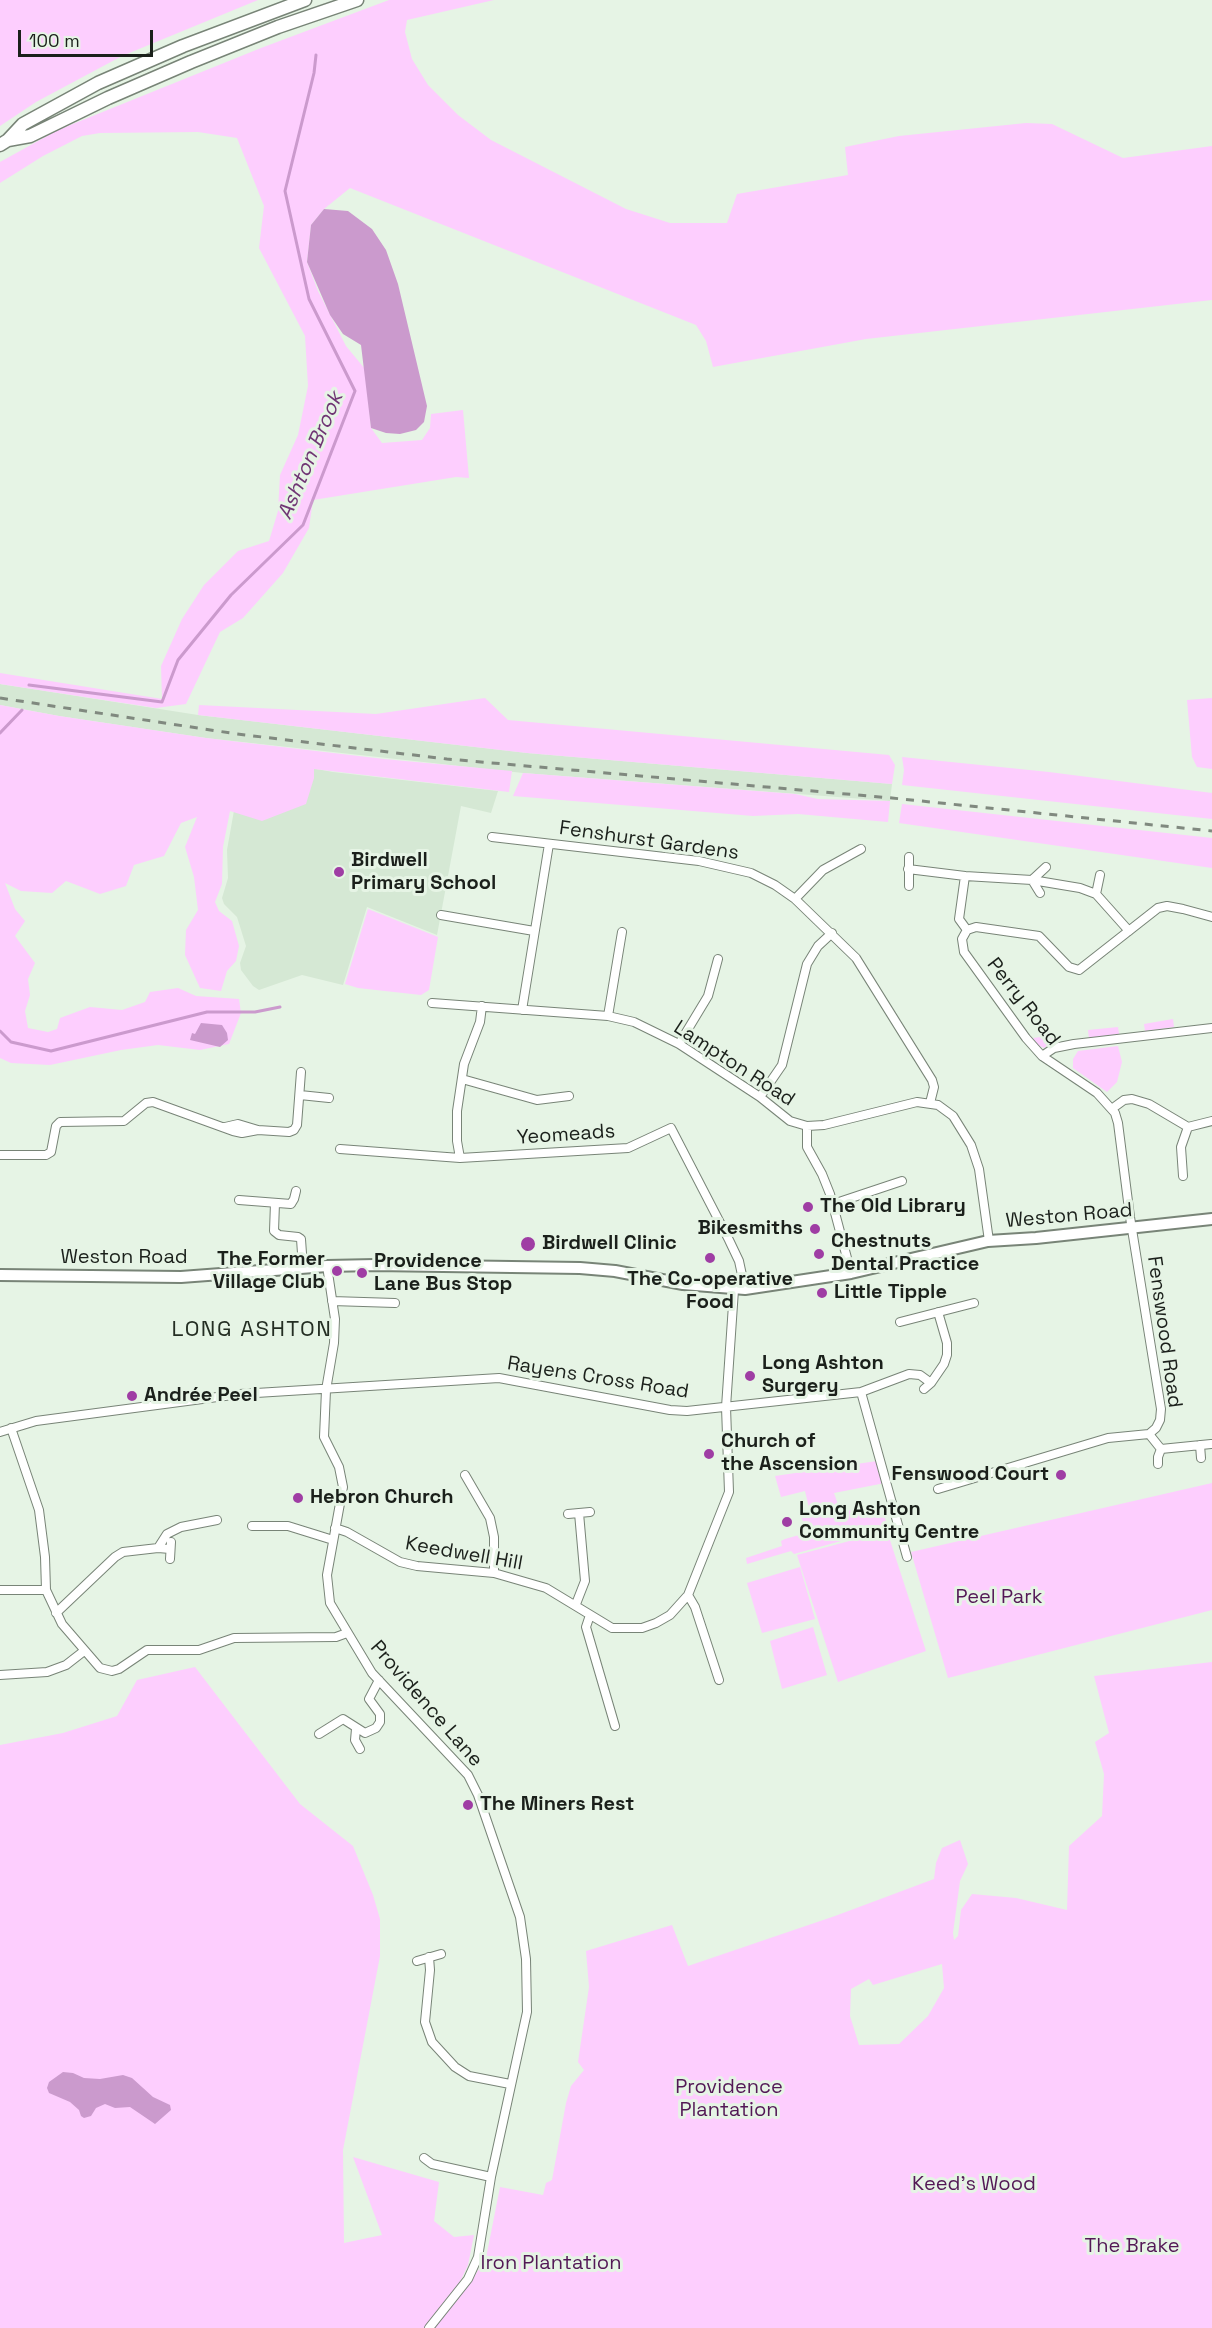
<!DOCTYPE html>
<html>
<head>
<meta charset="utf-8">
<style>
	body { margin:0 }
	#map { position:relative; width:1212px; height:2328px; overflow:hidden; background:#e6f4e5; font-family:"Space Grotesk",sans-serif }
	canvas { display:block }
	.scale { position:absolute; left:18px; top:30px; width:135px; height:27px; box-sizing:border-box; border:3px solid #1b201b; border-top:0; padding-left:8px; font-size:18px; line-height:21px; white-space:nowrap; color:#1b201b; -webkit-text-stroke:4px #e6f4e5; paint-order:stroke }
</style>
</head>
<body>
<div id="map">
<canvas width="1212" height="2328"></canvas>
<div class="scale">100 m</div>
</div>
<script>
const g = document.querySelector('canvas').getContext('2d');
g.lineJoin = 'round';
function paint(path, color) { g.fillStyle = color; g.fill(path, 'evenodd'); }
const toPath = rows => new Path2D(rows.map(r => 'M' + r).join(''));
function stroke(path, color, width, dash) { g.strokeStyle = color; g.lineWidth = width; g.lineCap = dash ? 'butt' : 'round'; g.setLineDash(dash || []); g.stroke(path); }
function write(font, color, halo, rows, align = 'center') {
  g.font = font + ' "Space Grotesk",sans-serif'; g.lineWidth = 6; g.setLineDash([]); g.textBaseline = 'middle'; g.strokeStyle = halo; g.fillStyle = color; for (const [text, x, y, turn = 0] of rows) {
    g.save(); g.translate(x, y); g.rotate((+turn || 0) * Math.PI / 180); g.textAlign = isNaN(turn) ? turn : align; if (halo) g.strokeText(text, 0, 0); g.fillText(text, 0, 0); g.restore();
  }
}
const built = toPath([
	[0,684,198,715,527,753,892,784,890,801,523,773,206,738,59,716,0,705],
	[238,755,333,772,498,791,491,813,461,806,437,935,367,907,343,985,302,975,259,990,253,986,241,970,240,963,246,946,237,917,224,904,222,898,228,878,227,850,235,805]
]);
const green = toPath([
	[0,0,258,0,122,56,36,102,0,126],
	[389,0,494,0,407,20,405,32,412,59,428,85,458,115,491,140,626,209,670,223,727,223,737,194,848,175,845,147,899,136,1026,123,1052,124,1123,158,1212,146,1212,300,866,339,713,367,706,341,696,325,350,188,324,209,311,225,307,262,318,291,346,346,365,369,371,428,382,443,422,440,430,428,431,414,463,410,469,478,456,477,313,500,309,528,283,573,243,618,220,632,186,704,156,708,0,684,0,673,162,699,161,666,182,619,204,585,238,551,269,541,278,511,280,475,298,435,308,386,305,336,259,248,264,206,237,138,198,132,100,133,82,136,43,156,0,183,0,162,58,130,261,48],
	[485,698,508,720,889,755,895,765,892,784,527,753,198,715,199,705,376,714],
	[1212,698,1212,769,1197,767,1192,757,1187,700],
	[0,705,59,716,206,738,384,759,512,771,509,792,314,769,314,778,306,804,262,821,230,811,223,847,222,884,215,902,219,911,232,921,239,946,236,961,227,971,221,991,200,988,185,955,186,930,198,910,194,877,185,847,197,817,181,823,164,856,134,865,126,886,100,894,66,881,52,893,21,891,5,883,15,909,25,921,15,936,35,963,28,979,30,995,25,1011,28,1028,48,1032,57,1029,60,1018,90,1007,122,1010,145,1002,150,992,178,988,196,996,239,999,241,1013,229,1044,200,1050,158,1045,121,1050,50,1065,11,1063,0,1058],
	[902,757,1049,772,1212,793,1212,819,902,785,904,770],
	[523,773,795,794,818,799,890,801,888,822,798,814,753,816,513,796],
	[902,804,1212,838,1212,868,899,823],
	[368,909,438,937,429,990,421,995,358,988,345,984],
	[1173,1019,1174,1027,1145,1031,1144,1024],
	[1118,1027,1119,1034,1089,1038,1088,1030],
	[1061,1034,1061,1040,1053,1041,1044,1048,1038,1045,1033,1038],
	[1118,1046,1122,1062,1117,1082,1107,1092,1073,1068,1073,1059,1078,1051],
	[877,1461,885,1483,834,1493,841,1513,880,1502,888,1528,794,1554,791,1551,747,1564,746,1558,782,1546,781,1541,785,1539,806,1533,801,1515,810,1512,805,1491,781,1497,775,1476],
	[1212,1483,1212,1610,948,1678,911,1552],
	[887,1531,926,1651,838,1682,797,1555],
	[800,1567,815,1619,762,1633,747,1583],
	[813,1627,827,1675,782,1689,770,1641],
	[1212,1662,1212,2328,0,2328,0,1745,63,1733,117,1716,137,1680,195,1667,300,1804,353,1846,373,1895,380,1919,380,1956,343,2150,344,2243,382,2235,353,2157,439,2182,434,2221,454,2237,474,2235,468,2265,460,2282,466,2289,486,2258,500,2187,543,2195,546,2183,552,2180,566,2103,571,2086,584,2070,578,2062,589,1987,586,1951,672,1925,688,1966,835,1916,934,1879,936,1863,942,1848,960,1840,968,1864,960,1881,953,1933,954,1940,958,1936,961,1910,972,1894,1016,1898,1067,1910,1069,1846,1102,1816,1104,1774,1095,1742,1109,1733,1094,1676],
	[942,1964,944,1988,928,2016,899,2044,859,2045,850,2016,851,1989,869,1979,873,1985]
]);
const water = toPath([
	[324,209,348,211,372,229,386,250,398,284,427,406,424,422,416,430,400,434,386,433,371,428,361,345,343,334,330,315,307,262,311,225],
	[201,1023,222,1025,227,1033,228,1040,220,1047,190,1040,192,1033,195,1034],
	[63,2072,73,2073,84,2078,100,2079,123,2075,132,2078,153,2097,170,2105,171,2110,155,2124,130,2107,115,2108,105,2104,96,2108,91,2116,84,2118,81,2116,79,2110,70,2102,49,2093,47,2088,49,2082]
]);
const stream = toPath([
	[29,685,162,702,178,660,231,595,303,525,355,391,309,299,285,191,314,73,316,55],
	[0,733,22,710],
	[0,1031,11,1042,51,1051,207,1012,255,1012,280,1007]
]);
const street = toPath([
	[492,837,699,861,751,873,775,885,795,899,856,958,932,1080,934,1087,930,1103],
	[908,869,965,876,1032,880,1080,888,1096,894,1129,931],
	[965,876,959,919,967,930],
	[909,886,909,857],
	[1040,893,1032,880,1046,867],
	[1096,894,1100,875],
	[795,899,823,870,861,849],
	[441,915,534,931],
	[967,930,976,927,1039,936,1069,967,1079,970,1158,908,1167,906,1183,909,1212,917],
	[432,1003,608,1016,634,1022,679,1044,760,1097,790,1121,807,1126,824,1125,917,1102,938,1105,953,1116,971,1145,979,1169,989,1241],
	[522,1010,549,844],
	[608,1016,622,932],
	[679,1044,708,996,718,959],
	[1042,1056,1054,1048,1074,1044,1212,1028],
	[462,1079,537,1100,569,1096],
	[300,1095,329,1098],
	[760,1097,782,1065,807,964,818,946,832,933],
	[1113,1108,1124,1100,1132,1099,1149,1104,1188,1127,1212,1121],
	[807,1126,807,1147,822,1174,830,1194,851,1273],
	[225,1127,238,1124,258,1130,289,1132,294,1130,297,1125,301,1072],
	[340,1149,460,1158,628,1148,671,1128,729,1240,739,1261,745,1289],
	[0,1155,46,1155,51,1152,56,1126,60,1122,124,1121,146,1103,153,1102,233,1131,242,1133,258,1130],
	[460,1158,457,1141,457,1111,464,1064,480,1022,482,1006],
	[1183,1176,1181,1147,1188,1127],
	[239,1200,291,1204,294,1199,296,1191],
	[275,1203,274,1231,279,1235,298,1237,301,1239,303,1268],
	[833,1204,902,1181],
	[327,1266,335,1319,334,1343,326,1390,324,1437,339,1467,343,1487,327,1575,330,1603,372,1673,468,1775,478,1795,520,1917,526,1959,527,2012,491,2177,478,2257,468,2279,429,2328],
	[332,1301,395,1303],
	[900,1322,974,1303],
	[924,1389,931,1383],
	[861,1392,907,1557],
	[11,1428,39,1510,45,1557,46,1590,62,1624,100,1668,112,1671,119,1669,147,1650,199,1650,234,1638,336,1637,347,1633],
	[0,1432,36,1421,240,1394,499,1378,670,1410,687,1411,861,1392,909,1374,920,1375,931,1383,944,1364,947,1355,947,1343,938,1312],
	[1149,1434,1161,1449,1211,1444],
	[1200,1445,1201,1458],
	[1158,1464,1158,1457,1161,1449],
	[465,1475,490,1518,494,1537,494,1573],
	[938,1489,1108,1438,1149,1434,1156,1428,1160,1420,1161,1409,1130,1217,1118,1123,1115,1113,1097,1093,1042,1056,1026,1038,964,952,962,939,967,930],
	[568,1514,590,1512],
	[252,1526,288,1526,333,1540],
	[335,1528,347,1532,400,1562,417,1566,494,1573,546,1588,612,1628,642,1628,656,1623,670,1615,688,1595,729,1492,726,1407,734,1290],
	[170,1549,158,1548,167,1534,181,1527,217,1520],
	[170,1559,171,1542],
	[0,1590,46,1590],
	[688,1595,695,1607,719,1680],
	[576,1604,585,1581,579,1513],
	[56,1613,115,1557,123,1552,158,1548],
	[590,1615,586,1627,615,1726],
	[0,1675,47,1672,66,1665,84,1651],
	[356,1729,355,1740,360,1749],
	[319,1734,343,1719,365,1733,376,1728,380,1722,380,1714,369,1699,379,1680],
	[429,1957,430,1970,425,2022,432,2042,455,2067,469,2076,510,2084],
	[417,1961,441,1954],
	[424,2158,432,2164,491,2177]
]);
const secondary = toPath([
	[0,1275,181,1277,327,1266,375,1265,580,1268,615,1271,683,1284,745,1289,851,1273,988,1241,1036,1238,1212,1219]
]);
const primary = toPath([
	[8,140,30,136,108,98,191,62,278,27,357,0],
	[0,145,8,140,23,124,98,83,183,46,305,0]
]);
const rail = toPath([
	[0,698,237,734,447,759,892,798,1212,831]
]);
const markers = [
	[339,872,6,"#9f3da4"],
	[808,1207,6,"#9f3da4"],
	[815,1229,6,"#9f3da4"],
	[528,1244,8,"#9f3da4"],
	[819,1254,6,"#9f3da4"],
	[710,1258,6,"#9f3da4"],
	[337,1271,6,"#9f3da4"],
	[362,1273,6,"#9f3da4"],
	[822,1293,6,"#9f3da4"],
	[750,1376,6,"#9f3da4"],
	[132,1396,6,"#9f3da4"],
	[709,1454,6,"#9f3da4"],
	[1061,1475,6,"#9f3da4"],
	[298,1498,6,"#9f3da4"],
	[787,1522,6,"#9f3da4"],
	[468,1805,6,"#9f3da4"]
];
const streetNames = [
	["Fenshurst Gardens",649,841,8],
	["Perry Road",1023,1002,52],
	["Lampton Road",734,1064,33],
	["Yeomeads",566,1135,-4],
	["Weston Road",1069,1216,-5],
	["Weston Road",124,1258],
	["Fenswood Road",1164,1332,82],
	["Rayens Cross Road",598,1378,9],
	["Keedwell Hill",464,1554,10],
	["Providence Lane",426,1704,49]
];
const poiNames = [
	["Birdwell",351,861],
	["Primary School",351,884],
	["The Old Library",820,1207],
	["Bikesmiths",803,1229,"right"],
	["Chestnuts",831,1242],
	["Dental Practice",831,1265],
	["Birdwell Clinic",542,1244],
	["The Former",325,1260,"right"],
	["Village Club",325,1283,"right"],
	["Providence",374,1262],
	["Lane Bus Stop",374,1285],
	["The Co-operative",710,1280,"center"],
	["Food",710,1303,"center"],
	["Little Tipple",834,1293],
	["Long Ashton",762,1364],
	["Surgery",762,1387],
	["Andrée Peel",144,1396],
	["Church of",721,1442],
	["the Ascension",721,1465],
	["Fenswood Court",1049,1475,"right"],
	["Hebron Church",310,1498],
	["Long Ashton",799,1510],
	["Community Centre",799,1533],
	["The Miners Rest",480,1805]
];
const parkNames = [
	["Peel Park",999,1598],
	["Providence",729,2088],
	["Plantation",729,2111],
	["Keed's Wood",974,2185],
	["The Brake",1132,2247],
	["Iron Plantation",551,2264]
];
const waterNames = [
	["Ashton Brook",311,456,-67]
];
const quarterNames = [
	["LONG ASHTON",252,1330]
];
paint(built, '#d5e8d4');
paint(green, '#fdcefe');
paint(water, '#cb9acd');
stroke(stream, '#cb9acd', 3);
stroke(street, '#788477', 10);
stroke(secondary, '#788477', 14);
stroke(primary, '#788477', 15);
stroke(street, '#fff', 8);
stroke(secondary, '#fff', 10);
stroke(primary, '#fff', 12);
stroke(rail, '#80897f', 3, [8, 8]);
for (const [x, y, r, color] of markers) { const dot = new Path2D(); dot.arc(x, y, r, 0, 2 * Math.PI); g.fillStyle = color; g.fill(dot); stroke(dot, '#e6f4e5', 2); }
write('20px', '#1b201b', '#e6f4e5', streetNames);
write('bold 20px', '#1b201b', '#e6f4e5', poiNames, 'left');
write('20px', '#531856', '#e6f4e5', parkNames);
write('italic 21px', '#703574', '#e6f4e5', waterNames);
g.letterSpacing = '1.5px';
write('22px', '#242e23', '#e6f4e5', quarterNames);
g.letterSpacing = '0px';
</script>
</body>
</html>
